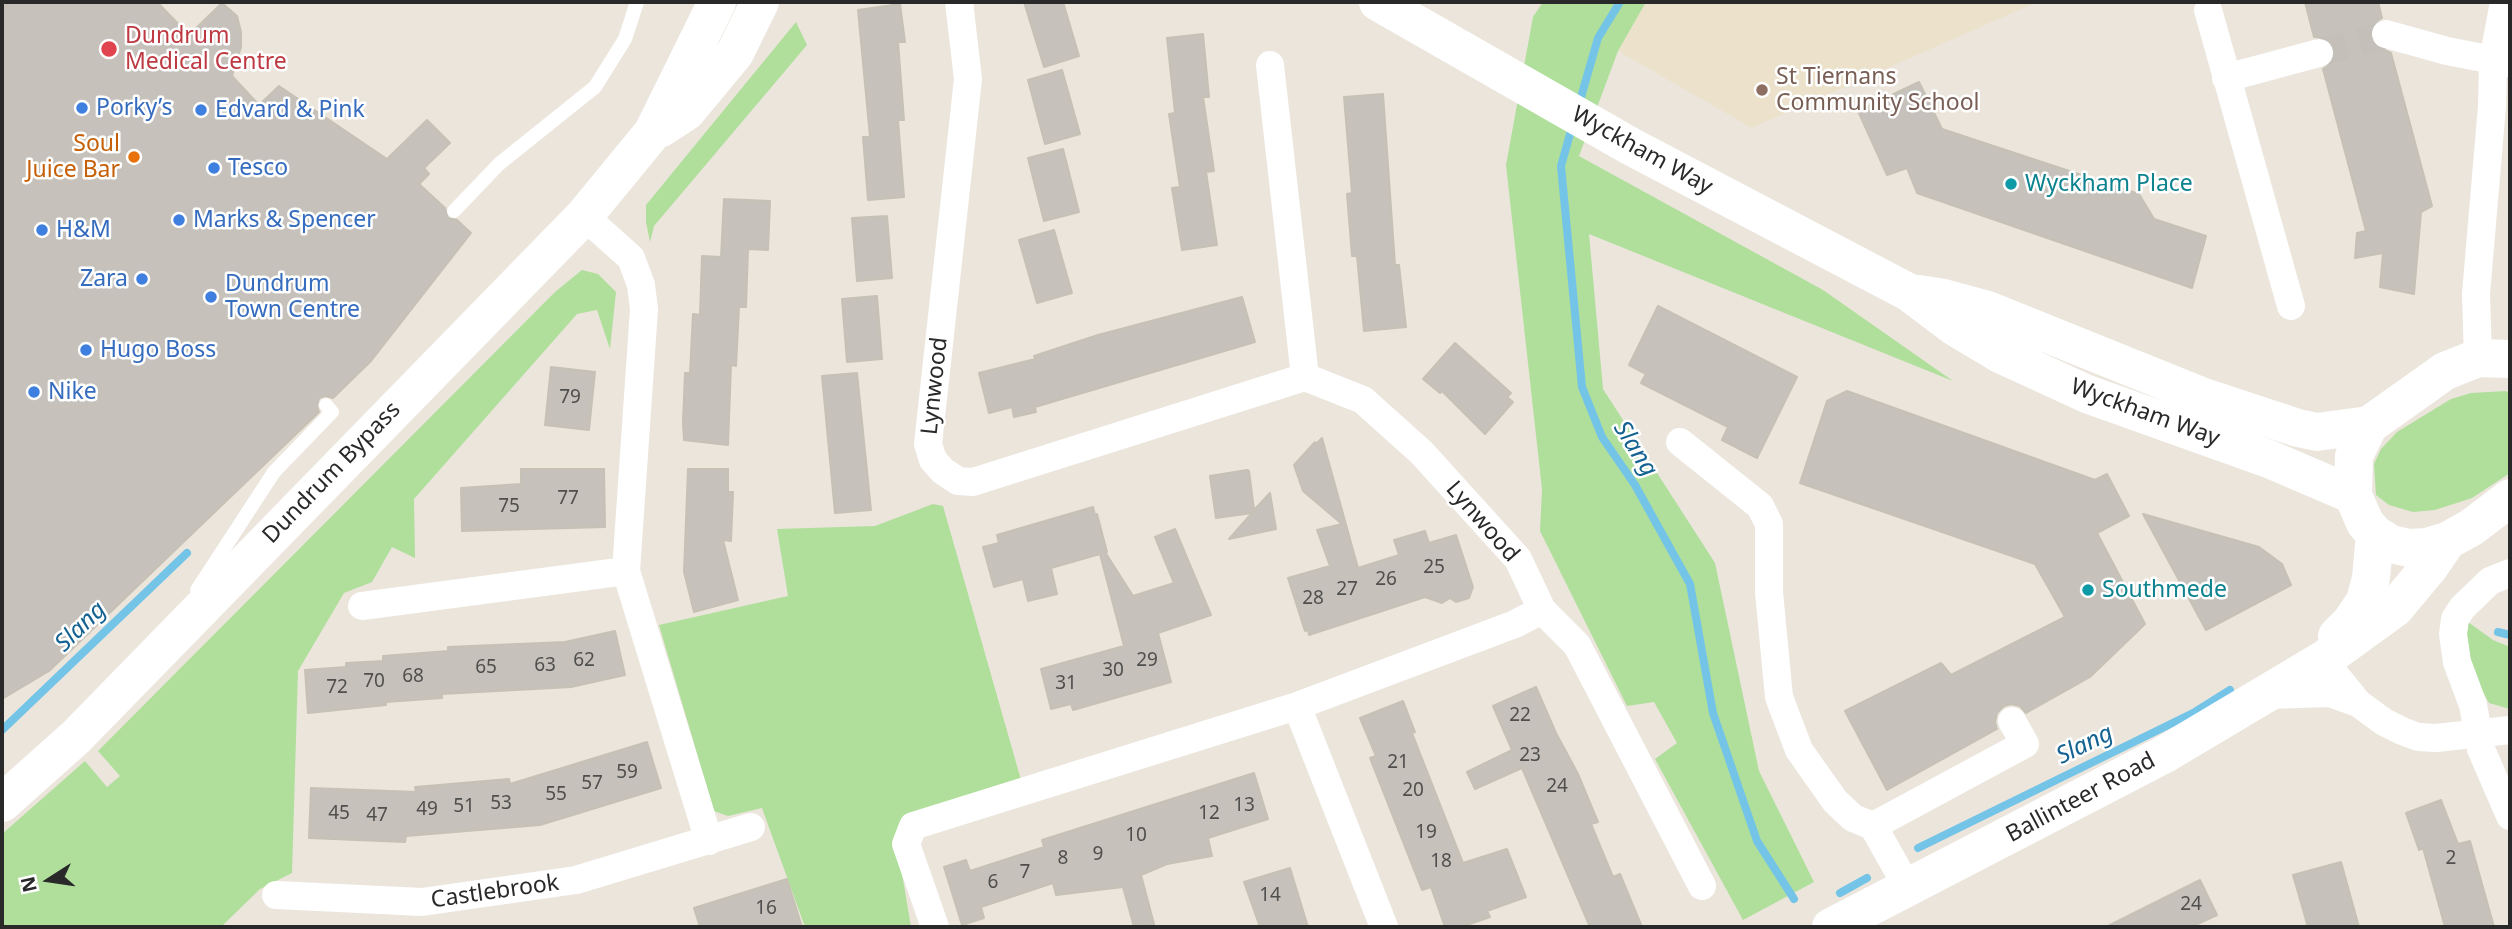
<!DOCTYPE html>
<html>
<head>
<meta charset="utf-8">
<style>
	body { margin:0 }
	#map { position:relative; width:2512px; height:929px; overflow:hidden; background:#ebe5dc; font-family:"Noto Sans",sans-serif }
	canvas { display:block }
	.frame { position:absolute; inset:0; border:4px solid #292929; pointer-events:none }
	.north { position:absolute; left:14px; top:845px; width:70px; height:70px; -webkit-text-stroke:5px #fff; paint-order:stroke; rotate:258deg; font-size:19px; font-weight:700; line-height:28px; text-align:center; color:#292929 }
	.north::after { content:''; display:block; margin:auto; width:24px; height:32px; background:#292929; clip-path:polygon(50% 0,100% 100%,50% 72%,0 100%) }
</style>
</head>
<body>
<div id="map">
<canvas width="2512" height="929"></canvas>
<div class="frame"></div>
<div class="north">N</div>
</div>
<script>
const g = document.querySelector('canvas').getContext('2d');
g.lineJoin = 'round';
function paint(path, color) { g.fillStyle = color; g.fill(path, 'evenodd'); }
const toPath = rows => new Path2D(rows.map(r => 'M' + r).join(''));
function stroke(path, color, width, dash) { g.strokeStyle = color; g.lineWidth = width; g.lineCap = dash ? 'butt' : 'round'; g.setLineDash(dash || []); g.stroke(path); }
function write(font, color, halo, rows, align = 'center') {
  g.font = font + ' "Noto Sans",sans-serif'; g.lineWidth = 5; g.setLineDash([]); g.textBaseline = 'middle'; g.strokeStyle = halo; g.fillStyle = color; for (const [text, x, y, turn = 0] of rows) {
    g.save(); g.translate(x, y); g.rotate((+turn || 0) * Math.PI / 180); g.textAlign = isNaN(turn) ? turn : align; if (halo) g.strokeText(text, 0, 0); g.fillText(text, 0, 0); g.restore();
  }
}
const education = toPath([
	[1646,2,2037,2,1752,128,1618,51]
]);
const green = toPath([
	[1543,2,1646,2,1618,51,1579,156,1823,290,1953,381,1589,234,1603,389,1715,563,1759,771,1814,882,1743,920,1655,759,1677,743,1654,702,1627,706,1540,531,1542,489,1506,165,1533,17],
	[796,22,807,45,654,226,650,242,646,222,646,205],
	[582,270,598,274,616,292,610,349,597,310,577,314,414,499,415,558,392,547,372,582,344,593,298,671,292,873,260,889,221,927,2,927,2,834,85,761,107,787,120,776,98,751,555,292],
	[2506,391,2510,393,2510,473,2472,498,2435,510,2413,512,2389,505,2376,495,2374,464,2381,449,2397,432,2451,399,2471,393],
	[933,504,943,506,1021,780,897,844,911,927,805,927,762,808,728,816,714,811,659,625,788,596,777,529,875,526],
	[2468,622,2493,640,2510,647,2510,709,2489,703,2476,679,2463,634]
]);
const stream = toPath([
	[1579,104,1598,38,1620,2],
	[1572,127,1561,166,1582,387,1602,437,1635,485,1690,584,1713,713,1757,841,1794,899],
	[2498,632,2510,635],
	[2,730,187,553],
	[1918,848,2195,712,2230,690],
	[1840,893,1867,878]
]);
const building = toPath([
	[8,2,157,2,189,35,222,3,237,16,241,32,241,47,232,76,259,105,279,86,387,159,427,120,450,143,424,168,429,174,419,184,445,208,448,218,457,220,471,233,371,361,333,398,325,396,319,398,317,406,319,412,49,671,2,699,2,9,8,2],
	[1024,2,1063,2,1079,56,1044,67,1024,2],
	[2305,2,2378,2,2382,18,2375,22,2370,29,2370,39,2375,46,2391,53,2432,206,2421,212,2414,294,2380,287,2383,253,2355,258,2357,233,2366,231,2323,69,2331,64,2335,58,2335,49,2330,41,2323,37,2314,37,2305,2],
	[900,4,905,42,898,42,904,120,898,120,904,197,868,200,863,137,870,137,858,10,900,4],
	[1203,34,1209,97,1203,97,1214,171,1206,172,1217,245,1182,250,1172,188,1180,187,1169,114,1175,113,1167,38,1203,34],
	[1062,70,1080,134,1045,144,1028,80,1062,70],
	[1919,82,1942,129,2139,194,2154,219,2206,236,2192,288,1917,193,1907,168,1887,175,1858,111,1919,82],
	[1383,94,1395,265,1399,265,1406,327,1364,331,1357,256,1352,256,1347,194,1352,193,1344,97,1383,94],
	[1063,149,1079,212,1044,221,1028,158,1063,149],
	[724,199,770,201,768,250,748,249,746,307,739,307,736,366,731,365,728,445,684,440,683,422,685,373,690,373,693,314,700,315,702,256,721,257,724,199],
	[887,216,892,278,857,281,852,218,887,216],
	[1054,230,1072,293,1037,303,1019,240,1054,230],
	[877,296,882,359,847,362,842,299,877,296],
	[1242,297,1255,342,1035,407,1036,412,1014,417,1012,407,989,413,979,373,1035,359,1034,356,1098,335,1242,297],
	[1658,306,1797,377,1757,458,1722,440,1728,427,1641,383,1646,374,1629,365,1658,306],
	[1455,343,1511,393,1507,397,1513,402,1485,434,1442,391,1440,393,1423,379,1455,343],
	[551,367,595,372,589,430,545,425,551,367],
	[857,373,871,510,835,513,822,376,857,373],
	[1847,391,2095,480,2107,474,2129,516,2097,533,2145,624,2090,677,2026,713,2020,706,2011,704,2004,706,1997,713,1995,722,1997,729,1887,790,1845,711,1941,663,1951,675,2065,617,2035,564,1800,483,1827,401,1847,391],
	[1322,438,1358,568,1399,555,1394,540,1425,531,1429,543,1456,535,1473,587,1469,598,1456,602,1450,598,1442,603,1425,597,1309,635,1308,630,1305,631,1288,578,1330,566,1317,530,1342,524,1303,491,1294,465,1315,442,1316,444,1322,438],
	[521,469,604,469,605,527,462,531,461,488,521,484,521,469],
	[688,469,728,469,728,492,733,492,731,541,723,540,738,600,694,612,684,572,688,469],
	[1247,470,1249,471,1254,510,1270,493,1276,529,1229,539,1252,513,1216,518,1210,476,1247,470],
	[1093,507,1095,515,1097,514,1107,552,1105,552,1133,596,1174,583,1155,537,1175,529,1211,615,1158,633,1171,682,1073,710,1071,704,1051,709,1041,669,1124,646,1100,554,1051,568,1057,594,1028,601,1023,579,994,587,983,547,999,543,997,535,1093,507],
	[2143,514,2259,547,2282,564,2291,585,2206,630,2143,514],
	[615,631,625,675,571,687,442,694,442,698,386,702,386,705,308,713,305,670,346,667,346,663,383,661,383,656,448,651,448,647,565,642,615,631],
	[1536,687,1556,733,1578,774,1598,822,1591,824,1613,877,1620,874,1642,927,1590,927,1522,768,1475,789,1467,772,1512,750,1493,706,1536,687],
	[1403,701,1415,732,1412,733,1463,863,1507,849,1526,897,1487,911,1490,917,1461,927,1445,927,1431,887,1422,890,1370,758,1376,756,1360,718,1403,701],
	[647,742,661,788,540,825,406,836,405,842,309,838,311,788,416,792,415,787,509,779,510,784,647,742],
	[1254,773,1268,819,1208,838,1212,856,1167,864,1141,875,1154,924,1134,927,1123,887,1056,895,1053,883,981,907,984,918,962,925,944,867,966,860,970,871,1044,847,1042,840,1254,773],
	[2441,800,2458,844,2470,841,2494,927,2445,927,2423,848,2419,850,2406,813,2441,800],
	[2341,862,2359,927,2308,927,2293,875,2341,862],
	[1290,868,1308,927,1260,927,1244,882,1290,868],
	[787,879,802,927,700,927,694,908,787,879],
	[2200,880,2217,915,2191,927,2106,927,2200,880]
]);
const streetTunnel = toPath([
	[2319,53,2386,34]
]);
const lane = toPath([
	[454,211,499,164,595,87,625,39,637,2],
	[197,590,274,472,332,412,326,405]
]);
const street = toPath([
	[959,2,968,79,928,444,933,460,943,471,958,481,973,482,1305,377,1363,400,1422,453,1518,559,1542,610,1577,645,1702,886],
	[2208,10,2291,306],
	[2386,34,2447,51,2509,63],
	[1270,65,1305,377],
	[2226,78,2319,53],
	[584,216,631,258,641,285,644,309,626,571,709,841],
	[2478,358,2476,294,2492,106,2493,61,2504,2],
	[1680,442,1760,506,1769,524,1769,592,1779,697,1799,750,1835,801,1853,818,1873,826,2025,744,2012,721],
	[2510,573,2490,581,2462,608,2455,619,2453,634,2457,662,2473,705,2481,749,2510,816],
	[362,606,626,571],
	[2326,658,2333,672,2358,703,2384,722,2402,731,2418,737,2436,738,2510,730],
	[2268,695,2330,693,2358,703],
	[1297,706,1384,927],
	[1873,826,1908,888],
	[276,895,422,902,576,880,751,827],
	[935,927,906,844,913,826,1297,706,1515,624,1542,610]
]);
const secondary = toPath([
	[1378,2,1630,146,1910,293,1955,327,2000,354,2087,394,2269,459,2353,495],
	[661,128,687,111,735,53,760,2],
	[1919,294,1944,298,1988,310,2204,397,2298,428,2317,432,2369,425],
	[2510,359,2478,358,2445,371,2369,425,2354,456,2353,495,2365,523,2375,534,2391,544,2409,548,2427,547,2447,541,2472,527,2510,498],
	[2337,636,2351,622,2365,601,2371,578,2375,534],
	[2,803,76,737,584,216,653,132,717,2],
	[1831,927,2165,754,2326,658,2395,608,2430,566,2447,541]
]);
const markers = [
	[109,49,9,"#e0444e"],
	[1762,90,7,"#8d6e63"],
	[82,108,7,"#3f7fe0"],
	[201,110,7,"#3f7fe0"],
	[134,157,7,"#e8710a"],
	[214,168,7,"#3f7fe0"],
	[2011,184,7,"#0f9aa8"],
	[179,220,7,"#3f7fe0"],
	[42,230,7,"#3f7fe0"],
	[142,279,7,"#3f7fe0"],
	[211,297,7,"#3f7fe0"],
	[86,350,7,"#3f7fe0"],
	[34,392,7,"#3f7fe0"],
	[2088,590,7,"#0f9aa8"]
];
const numberNames = [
	["79",570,398],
	["77",568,499],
	["75",509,507],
	["25",1434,568],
	["26",1386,580],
	["27",1347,590],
	["28",1313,599],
	["62",584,661],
	["29",1147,661],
	["63",545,666],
	["65",486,668],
	["30",1113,671],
	["68",413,677],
	["70",374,682],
	["31",1066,684],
	["72",337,688],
	["22",1520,716],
	["23",1530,756],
	["21",1398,763],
	["59",627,773],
	["57",592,784],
	["24",1557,787],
	["20",1413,791],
	["55",556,795],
	["53",501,804],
	["13",1244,806],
	["51",464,807],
	["49",427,810],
	["45",339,814],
	["12",1209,814],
	["47",377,816],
	["19",1426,833],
	["10",1136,836],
	["9",1098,855],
	["8",1063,859],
	["2",2451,859],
	["18",1441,862],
	["7",1025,873],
	["6",993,883],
	["14",1270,896],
	["24",2191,905],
	["16",766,909]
];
const healthNames = [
	["Dundrum",125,36],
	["Medical Centre",125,62]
];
const educationNames = [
	["St Tiernans",1776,77],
	["Community School",1776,103]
];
const shopNames = [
	["Porky’s",96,108],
	["Edvard & Pink",215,110],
	["Tesco",228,168],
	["Marks & Spencer",193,220],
	["H&M",56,230],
	["Zara",128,279,"right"],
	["Dundrum",225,284],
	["Town Centre",225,310],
	["Hugo Boss",100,350],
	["Nike",48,392]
];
const foodNames = [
	["Soul",120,144],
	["Juice Bar",120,170]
];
const streetNames = [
	["Wyckham Way",1642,151,29],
	["Lynwood",935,386,-84],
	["Wyckham Way",2145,413,20],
	["Dundrum Bypass",332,473,-46],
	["Lynwood",1482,522,49],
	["Ballinteer Road",2081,798,-28],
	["Castlebrook",495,892,-8]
];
const cultureNames = [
	["Wyckham Place",2025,184],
	["Southmede",2102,590]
];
const waterNames = [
	["Slang",1635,449,58],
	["Slang",81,627,-44],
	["Slang",2085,745,-26]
];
paint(education, '#ece2cc');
paint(green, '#afdf9b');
stroke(stream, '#74c4e8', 8);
paint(building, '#c6c2bb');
stroke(building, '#c6c1b5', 2);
stroke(streetTunnel, '#c4bfb8', 28, [28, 14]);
stroke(lane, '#fff', 14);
stroke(street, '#fff', 28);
stroke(secondary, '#fff', 38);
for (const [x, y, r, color] of markers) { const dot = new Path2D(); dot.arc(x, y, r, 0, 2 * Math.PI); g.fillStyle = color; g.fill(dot); stroke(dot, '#fff', 2.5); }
write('19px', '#504f4e', null, numberNames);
write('23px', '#be3a42', '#fff', healthNames, 'left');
write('23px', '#785e54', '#fff', educationNames, 'left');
write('23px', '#366cbe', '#fff', shopNames, 'left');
write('23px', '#c56008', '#fff', foodNames, 'right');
write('23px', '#292929', '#fff', streetNames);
write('23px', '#0d838f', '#fff', cultureNames, 'left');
write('italic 24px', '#146292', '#fff', waterNames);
</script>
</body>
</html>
